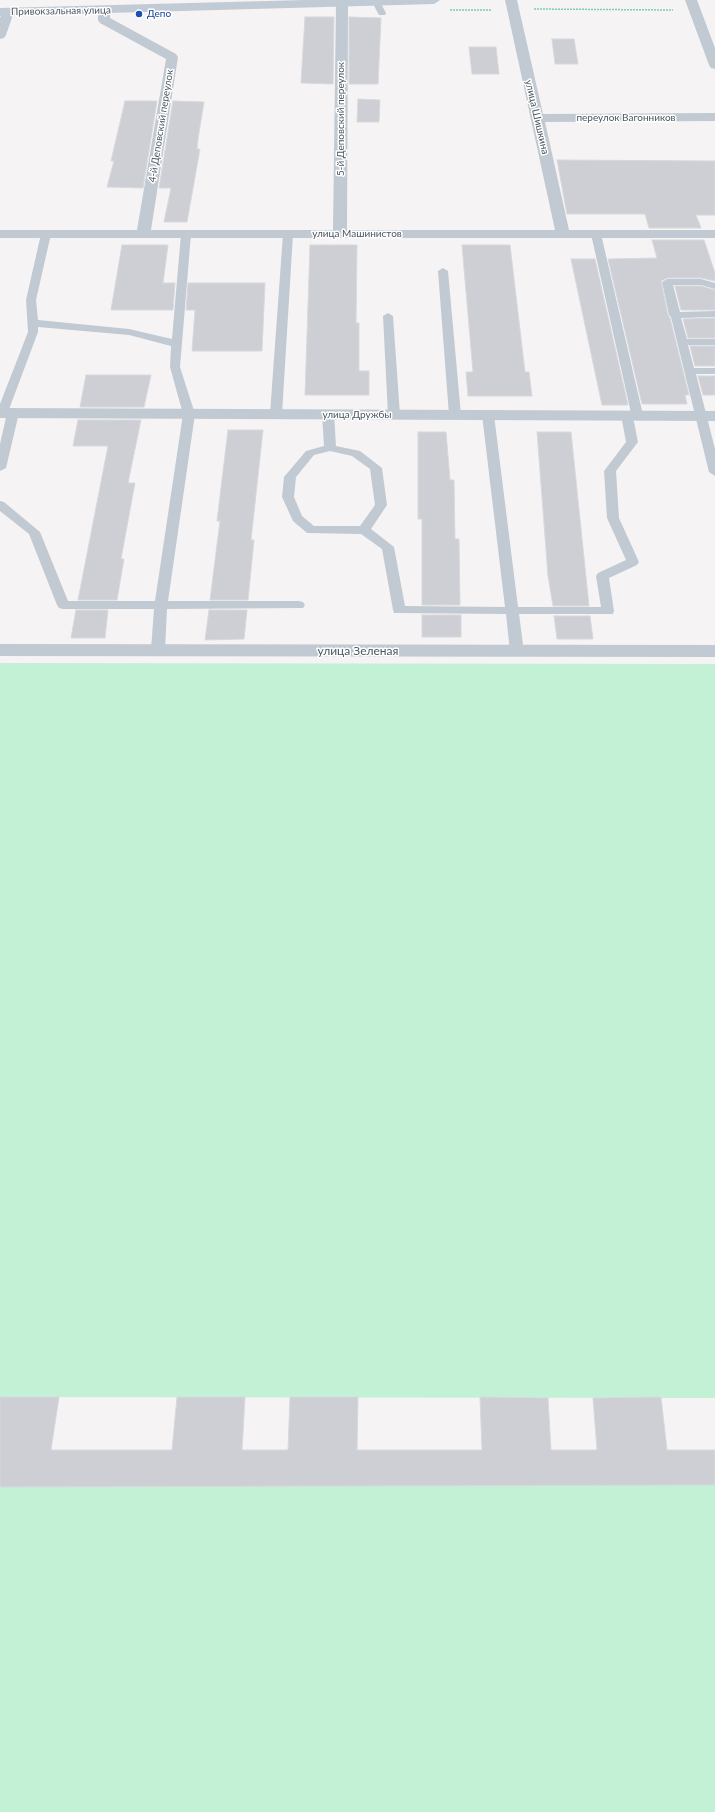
<!DOCTYPE html>
<html>
<head>
<meta charset="utf-8">
<style>
	body { margin:0 }
	canvas { display:block; background:#f5f3f3 }
</style>
</head>
<body>
<canvas width="715" height="1812"></canvas>
<script>
const g = document.querySelector('canvas').getContext('2d');
g.lineJoin = 'round';
function paint(path, color) { g.fillStyle = color; g.fill(path, 'evenodd'); }
const toPath = rows => new Path2D(rows.map(r => 'M' + r).join(''));
function stroke(path, color, width, dash) { g.strokeStyle = color; g.lineWidth = width; g.lineCap = dash ? 'butt' : 'round'; g.setLineDash(dash || []); g.stroke(path); }
function write(font, color, halo, rows, align = 'center') {
  g.font = font + ' Lato,sans-serif'; g.lineWidth = 3; g.setLineDash([]); g.textBaseline = 'middle'; g.strokeStyle = halo; g.fillStyle = color; for (const [text, x, y, turn = 0] of rows) {
    g.save(); g.translate(x, y); g.rotate((+turn || 0) * Math.PI / 180); g.textAlign = isNaN(turn) ? turn : align; if (halo) g.strokeText(text, 0, 0); g.fillText(text, 0, 0); g.restore();
  }
}
const green = toPath([
	[0,663,715,664,715,1398,0,1397],
	[715,1485,715,1812,0,1812,0,1487]
]);
const building = toPath([
	[305,17,334,17,333,84,301,83,305,17],
	[349,17,381,18,378,84,349,84,349,17],
	[552,39,574,39,578,64,555,64,552,39],
	[469,47,496,47,499,74,472,74,469,47],
	[358,99,380,100,379,122,357,122,358,99],
	[125,101,157,101,143,188,107,187,114,161,111,161,125,101],
	[173,101,204,102,198,139,197,149,200,149,187,222,164,222,171,188,159,188,173,101],
	[557,160,715,161,715,215,696,215,701,228,649,228,645,214,567,214,557,160],
	[652,240,704,240,715,273,715,281,701,278,667,278,661,281,668,315,670,318,689,395,685,395,687,404,642,404,608,259,657,258,652,240],
	[122,245,168,245,163,283,175,283,173,310,111,310,122,245],
	[310,245,357,245,356,323,359,323,359,371,369,371,369,395,305,395,310,245],
	[462,245,510,245,525,372,529,372,532,396,468,396,466,372,473,372,462,245],
	[571,259,595,259,628,405,602,405,571,259],
	[188,283,265,283,262,351,192,351,195,310,186,310,188,283],
	[675,286,701,286,715,290,715,310,681,310,675,286],
	[715,318,715,338,688,338,683,319,715,318],
	[690,346,715,346,715,366,695,366,690,346],
	[86,375,151,375,144,407,80,407,86,375],
	[698,376,715,376,715,395,703,395,698,376],
	[78,420,141,420,128,483,135,483,121,559,124,559,117,600,78,600,108,446,73,446,78,420],
	[228,430,263,430,251,540,254,540,248,600,210,600,220,521,217,521,228,430],
	[418,432,446,432,450,480,454,480,455,539,459,539,460,605,422,605,422,519,418,519,418,432],
	[537,432,571,432,589,606,553,606,548,576,537,432],
	[76,610,108,610,105,638,71,638,76,610],
	[209,610,247,610,244,639,205,640,209,610],
	[422,615,461,615,461,637,422,637,422,615],
	[554,616,590,616,593,639,557,639,554,616],
	[0,1397,59,1397,51,1450,172,1450,177,1397,245,1397,242,1450,288,1450,290,1397,358,1397,357,1450,482,1450,480,1397,548,1398,551,1450,597,1450,593,1398,661,1397,667,1450,715,1450,715,1485,0,1487,0,1397]
]);
const path = toPath([
	[534,9,673,10],
	[450,10,491,10]
]);
const lane = toPath([
	[373,0,379,0,386,13,385,15,379,15,372,2,373,0],
	[46,231,51,234,36,300,38,320,129,329,172,339,181,234,186,231,191,234,180,367,195,414,168,601,299,601,303,602,305,605,303,608,167,609,165,650,163,653,158,654,153,653,151,650,154,609,63,609,59,608,57,605,29,534,0,511,0,501,4,502,40,532,68,601,155,601,183,414,170,367,171,346,129,335,38,327,38,332,8,412,13,410,19,413,6,468,0,471,0,444,7,413,6,415,0,416,0,404,28,332,26,300,41,234,46,231],
	[288,231,293,234,282,414,276,417,270,414,283,234,288,231],
	[596,231,601,234,643,415,641,417,633,417,638,442,616,471,619,518,639,562,637,565,609,578,614,611,613,614,519,614,524,652,522,655,517,656,512,655,510,652,506,614,394,613,393,610,382,549,361,534,307,533,293,521,282,497,284,477,306,451,324,446,322,414,324,412,332,412,334,414,336,446,360,451,382,468,387,505,371,529,394,547,405,606,505,607,482,415,484,413,492,413,494,415,518,607,601,607,596,576,598,573,626,560,607,518,604,471,626,442,621,415,623,413,631,413,591,234,596,231],
	[330,451,352,456,370,469,375,505,360,526,314,526,302,516,294,497,296,477,314,455,330,451],
	[443,268,448,271,461,415,455,418,449,415,438,271,443,268],
	[667,279,701,279,715,283,715,289,701,285,673,285,680,312,715,311,715,317,681,318,687,339,715,339,715,345,688,345,694,368,715,368,715,374,696,374,715,449,715,476,709,472,671,317,669,315,662,282,667,279],
	[388,313,393,316,400,415,394,418,388,415,383,316,388,313]
]);
const street = toPath([
	[338,0,346,0,348,3,347,230,555,230,505,0,517,0,543,114,715,113,715,121,545,122,569,230,715,230,715,238,0,238,0,230,137,230,166,59,100,23,98,20,98,10,100,7,104,6,108,7,110,10,110,18,176,54,178,57,151,230,333,230,336,3,338,0],
	[685,0,697,0,715,48,715,69,711,68,709,65,685,0],
	[8,8,12,9,14,12,6,35,4,38,0,39,0,18,4,9,8,8],
	[0,408,715,411,715,421,0,418,0,408],
	[0,644,715,645,715,657,0,656,0,644]
]);
const secondary = toPath([
	[305,0,440,0,434,4,0,16,0,8,305,0]
]);
const markers = [
	[139,14,4,"#1a4fb4"]
];
const farStreetnames = [
	["Привокзальная улица",61,11,-1],
	["улица Шишкина",537,117,77],
	["переулок Вагонников",626,118],
	["5-й Деповский переулок",341,119,-90],
	["4-й Деповский переулок",161,126,-81],
	["улица Машинистов",357,234],
	["улица Дружбы",357,415]
];
const farTransitnames = [
	["Депо",147,14]
];
const streetNames = [
	["улица Зеленая",358,651]
];
paint(green, '#c3f1d5');
paint(building, '#cdcfd5');
stroke(building, '#d7d9de', 1);
stroke(path, '#7ad0a6', 1.5, [2, 1]);
paint(lane, '#c1cad2');
paint(street, '#c1cad2');
paint(secondary, '#c1cbd6');
for (const [x, y, r, color] of markers) { const dot = new Path2D(); dot.arc(x, y, r, 0, 2 * Math.PI); g.fillStyle = color; g.fill(dot); stroke(dot, '#fff', 1.5); }
write('10px', '#4a5661', '#fff', farStreetnames);
write('10px', '#164399', '#fff', farTransitnames, 'left');
write('12px', '#4a5661', '#fff', streetNames);
</script>
</body>
</html>
